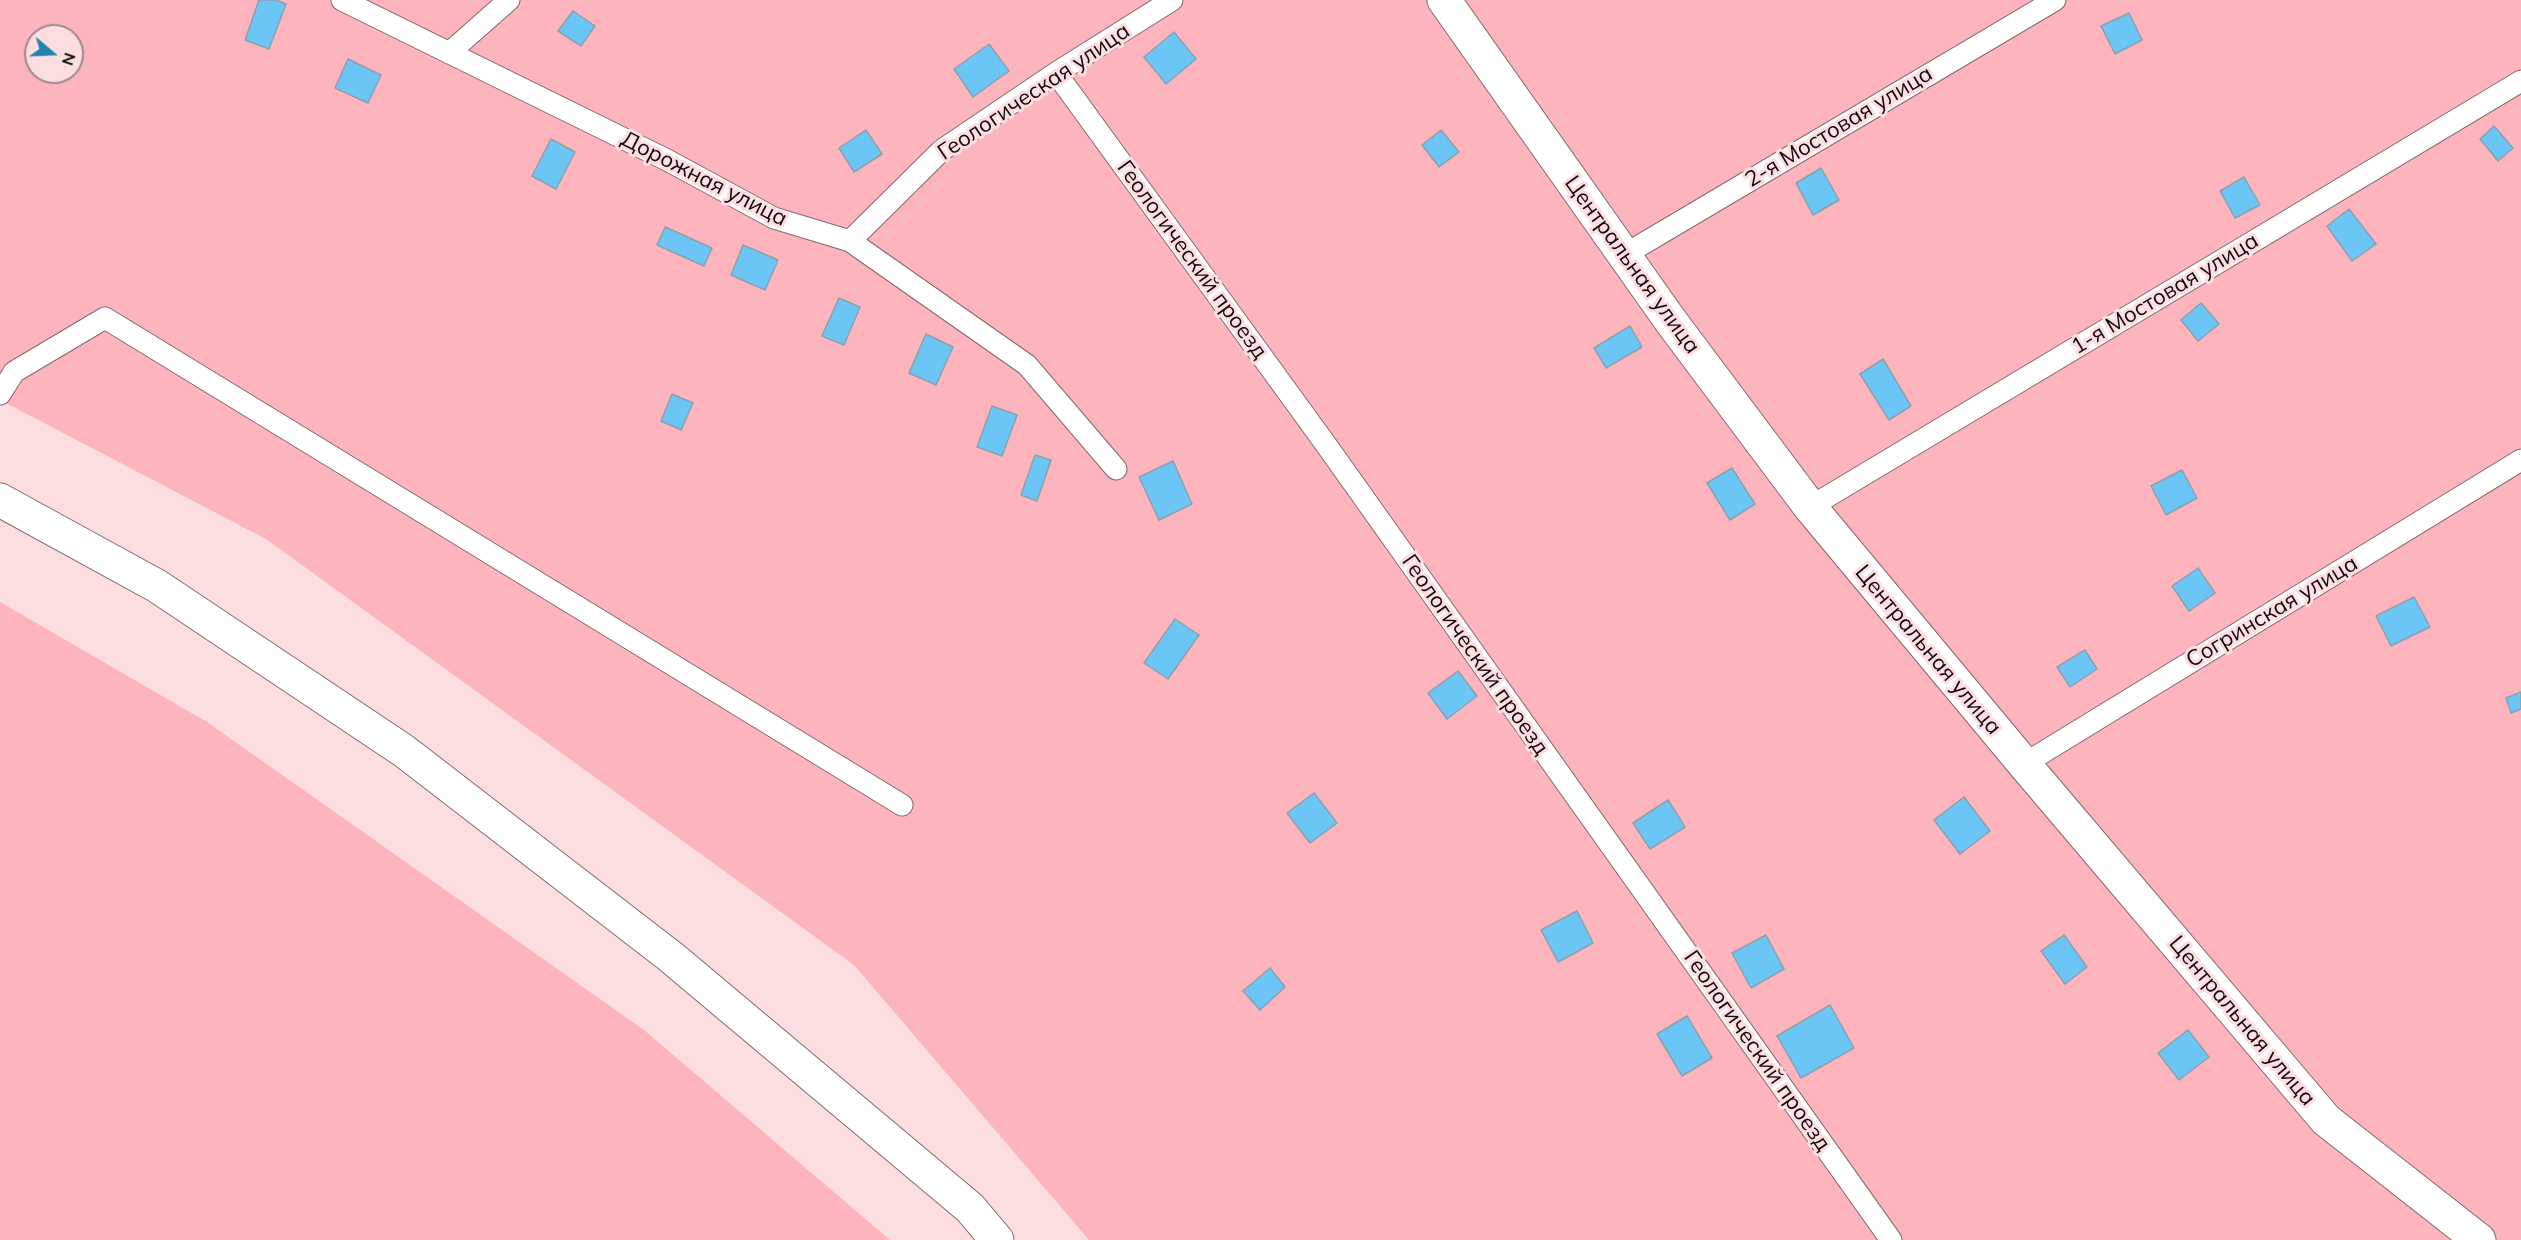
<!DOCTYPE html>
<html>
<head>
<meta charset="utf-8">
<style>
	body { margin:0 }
	#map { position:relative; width:2521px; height:1240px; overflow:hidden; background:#fcdee1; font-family:Mulish,sans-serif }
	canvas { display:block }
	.north { position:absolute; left:24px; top:24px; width:60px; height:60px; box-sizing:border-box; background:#fcdee1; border:2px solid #9f898b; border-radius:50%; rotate:109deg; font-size:16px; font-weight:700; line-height:24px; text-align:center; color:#13090a }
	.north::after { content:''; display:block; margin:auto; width:21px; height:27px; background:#2183ae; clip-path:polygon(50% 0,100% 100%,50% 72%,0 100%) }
</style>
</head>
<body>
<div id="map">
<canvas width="2521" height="1240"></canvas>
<div class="north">N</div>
</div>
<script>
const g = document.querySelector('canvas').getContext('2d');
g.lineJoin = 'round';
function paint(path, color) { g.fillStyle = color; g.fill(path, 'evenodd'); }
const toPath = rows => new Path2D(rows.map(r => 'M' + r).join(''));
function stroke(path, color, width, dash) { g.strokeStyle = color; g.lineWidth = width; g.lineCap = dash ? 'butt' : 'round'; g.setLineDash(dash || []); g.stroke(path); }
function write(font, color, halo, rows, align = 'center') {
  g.font = font + ' Mulish,sans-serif'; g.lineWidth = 6; g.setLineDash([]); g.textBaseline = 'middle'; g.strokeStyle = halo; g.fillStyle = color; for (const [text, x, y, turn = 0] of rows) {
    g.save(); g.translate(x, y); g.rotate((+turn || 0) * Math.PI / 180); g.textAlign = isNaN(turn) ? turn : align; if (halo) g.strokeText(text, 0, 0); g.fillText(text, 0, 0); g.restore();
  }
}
const green = toPath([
	[0,0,2521,0,2521,1240,1089,1240,854,965,266,539,0,400],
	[36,36,72,36,72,72,36,72],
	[0,602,207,722,644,1030,890,1240,0,1240]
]);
const building = toPath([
	[259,0,276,0,286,4,269,49,245,40,259,0],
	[573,11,595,26,581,46,558,31,573,11],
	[2129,13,2142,40,2115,54,2101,26,2129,13],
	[1174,32,1196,59,1166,84,1144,57,1174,32],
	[989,44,1009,71,973,97,954,69,989,44],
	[348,59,381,75,368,103,335,88,348,59],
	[2494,126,2513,148,2498,161,2480,139,2494,126],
	[866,130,882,154,854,172,839,148,866,130],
	[1441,130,1459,152,1439,167,1422,145,1441,130],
	[551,139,575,152,556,189,532,176,551,139],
	[1821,168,1839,200,1813,215,1796,183,1821,168],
	[2244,177,2260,205,2235,218,2220,191,2244,177],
	[2349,209,2376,244,2352,261,2327,226,2349,209],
	[665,227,712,248,704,266,657,245,665,227],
	[743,245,778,260,765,290,731,275,743,245],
	[839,298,860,307,844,345,822,336,839,298],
	[2201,303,2219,324,2198,341,2181,320,2201,303],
	[1630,326,1642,347,1606,368,1594,348,1630,326],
	[926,334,953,347,936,385,909,373,926,334],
	[1883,359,1911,406,1889,420,1860,374,1883,359],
	[672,394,693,403,681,430,661,421,672,394],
	[992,406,1017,415,1002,456,977,447,992,406],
	[1035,455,1051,460,1037,501,1021,495,1035,455],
	[1173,461,1192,504,1159,520,1139,477,1173,461],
	[1732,468,1755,504,1730,520,1707,483,1732,468],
	[2182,470,2197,498,2166,515,2151,486,2182,470],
	[2198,568,2215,593,2189,611,2172,586,2198,568],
	[2414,597,2430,627,2391,646,2376,616,2414,597],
	[1175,619,1199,635,1168,679,1144,663,1175,619],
	[2085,650,2097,669,2070,687,2057,667,2085,650],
	[1458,671,1477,696,1447,719,1428,693,1458,671],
	[2521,692,2521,709,2511,713,2506,698,2521,692],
	[1314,793,1337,823,1310,843,1287,813,1314,793],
	[1964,797,1990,831,1960,854,1934,820,1964,797],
	[1668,800,1685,827,1650,849,1633,823,1668,800],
	[1577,911,1593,943,1558,962,1541,930,1577,911],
	[1766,935,1784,969,1751,988,1732,953,1766,935],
	[2064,935,2087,967,2065,984,2041,951,2064,935],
	[1270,968,1285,987,1260,1010,1243,991,1270,968],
	[1830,1005,1854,1048,1801,1078,1777,1036,1830,1005],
	[1687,1016,1712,1058,1682,1076,1657,1034,1687,1016],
	[2188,1030,2209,1057,2179,1080,2158,1053,2188,1030]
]);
const lane = toPath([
	[342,0,667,160,774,218,850,241,1027,365,1116,469],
	[449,53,509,0],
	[1056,73,1327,446,1891,1240],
	[850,241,942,150,1056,73,1172,0],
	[1624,255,2055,0],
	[0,394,14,372,105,318,902,805],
	[1810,507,2521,81],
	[2024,764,2521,460]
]);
const street = toPath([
	[1444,0,1670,320,1810,507,2024,764,2326,1120,2479,1240]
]);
const secondary = toPath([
	[0,500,157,586,404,751,671,957,970,1208,997,1240]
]);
const streetNames = [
	["Геологическая улица",1034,92,-34],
	["2-я Мостовая улица",1839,127,-31],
	["Дорожная улица",704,179,27],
	["Геологический проезд",1192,260,54],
	["Центральная улица",1632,265,54],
	["1-я Мостовая улица",2165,294,-31],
	["Согринская улица",2272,612,-31],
	["Центральная улица",1928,650,50],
	["Геологический проезд",1475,655,55],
	["Центральная улица",2242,1021,50],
	["Геологический проезд",1757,1051,55]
];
paint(green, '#feb4bd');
paint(building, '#6bc6f5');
stroke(building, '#89a1af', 1.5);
stroke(lane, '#83696b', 23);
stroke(street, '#83696b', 35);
stroke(secondary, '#83696b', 35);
stroke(lane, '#fff', 21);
stroke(street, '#fff', 33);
stroke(secondary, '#fff', 33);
write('22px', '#13090a', '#fcdee1', streetNames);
</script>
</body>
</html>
